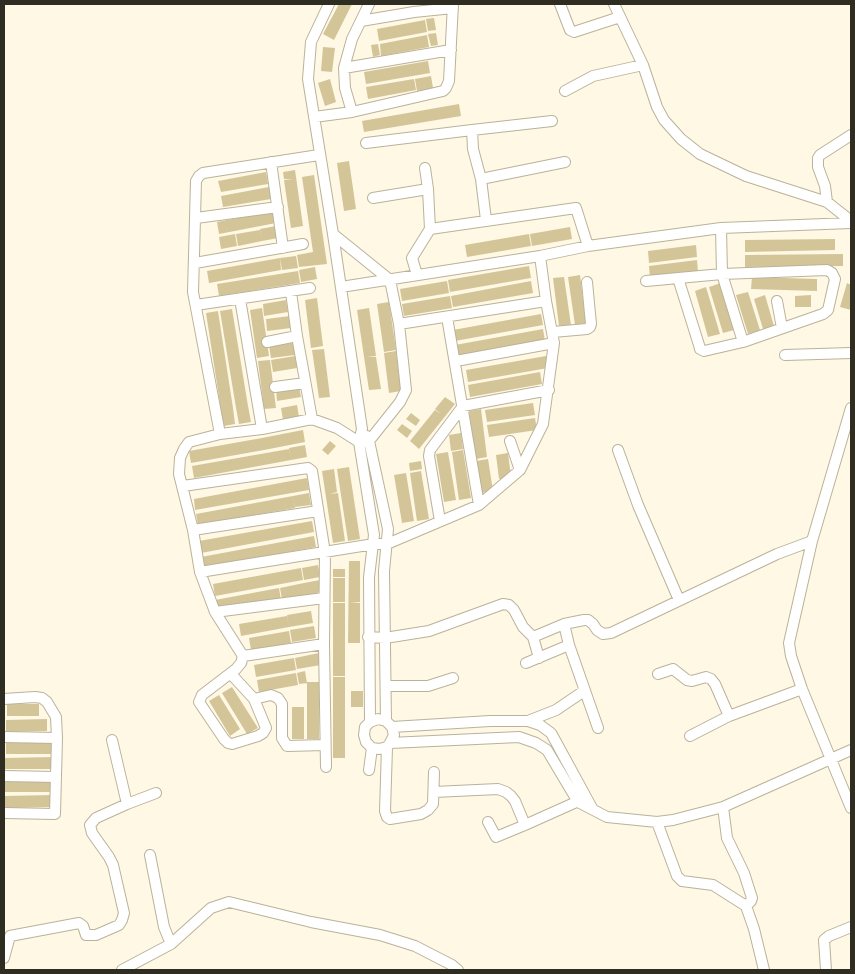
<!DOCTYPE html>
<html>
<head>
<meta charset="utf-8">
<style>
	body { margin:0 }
	#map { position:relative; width:855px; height:974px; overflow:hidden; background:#fef8e4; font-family:Raleway,sans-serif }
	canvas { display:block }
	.frame { position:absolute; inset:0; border:5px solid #2f2c22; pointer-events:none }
</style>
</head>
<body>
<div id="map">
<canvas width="855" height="974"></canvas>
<div class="frame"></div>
</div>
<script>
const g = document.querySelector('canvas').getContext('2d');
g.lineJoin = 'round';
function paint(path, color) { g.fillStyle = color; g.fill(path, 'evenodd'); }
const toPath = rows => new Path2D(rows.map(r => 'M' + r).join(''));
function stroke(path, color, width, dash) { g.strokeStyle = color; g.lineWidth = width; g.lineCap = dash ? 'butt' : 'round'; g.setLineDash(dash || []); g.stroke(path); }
const building = toPath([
	[339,4,352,4,334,40,323,34],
	[434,18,436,30,428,31,426,19],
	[425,20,427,32,379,41,377,29],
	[436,33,438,45,431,46,428,34],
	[427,35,429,47,381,56,380,44],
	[378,44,380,55,373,57,371,45],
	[323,47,335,48,332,72,321,71],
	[428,61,430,73,366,84,364,72],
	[431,76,433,88,417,91,415,79],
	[330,79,336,102,325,106,318,83],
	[414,79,416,90,368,99,366,87],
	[459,104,461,116,364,132,362,121],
	[349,161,356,209,344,211,337,163],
	[295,170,303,226,291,228,284,180,293,179,284,179,283,172],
	[266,172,268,184,221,192,218,181],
	[314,175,327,264,299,267,297,255,313,252,302,177],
	[269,187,271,199,223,207,221,196],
	[274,211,276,223,219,234,217,222],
	[276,226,278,238,262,241,260,229],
	[570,227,572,239,532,246,530,234],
	[260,230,262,241,238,246,236,234],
	[235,234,237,246,221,249,219,237],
	[529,234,531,246,467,257,465,245],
	[835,239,835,250,745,252,745,240],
	[696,245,697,257,649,263,648,251],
	[843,254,843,266,745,267,745,255],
	[296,256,298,268,282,270,280,258],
	[280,258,281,270,209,283,207,271],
	[697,260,698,272,650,278,649,266],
	[529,266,531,278,450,292,448,280],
	[315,267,317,279,301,282,299,270],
	[298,271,300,283,219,296,217,284],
	[580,275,586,323,575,325,568,277],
	[564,277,571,325,559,326,553,278],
	[752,277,817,279,817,291,751,289],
	[447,281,449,293,402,301,400,289],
	[531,281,533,293,453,307,451,296],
	[721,283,734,330,723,333,709,287],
	[847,283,851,285,851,310,840,307],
	[706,287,720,334,708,337,695,291],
	[748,292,760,330,748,334,736,295],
	[765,295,774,326,763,329,754,299],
	[811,295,811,307,795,307,795,296],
	[450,296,452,308,404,316,402,304],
	[317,298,323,346,311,348,305,300],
	[286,300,288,312,264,316,263,304],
	[389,302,396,350,384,352,377,304],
	[262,308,269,356,257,358,250,310],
	[369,308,376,356,367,357,376,357,381,389,369,390,357,310],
	[232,309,248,406,236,408,220,311],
	[218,311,233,408,221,410,206,313],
	[541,314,543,325,455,341,453,330],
	[290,316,291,328,267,331,266,319],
	[543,329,545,341,457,357,455,345],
	[293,343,295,355,271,358,269,346],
	[324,349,330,397,319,398,312,350],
	[396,351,401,391,389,393,384,353],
	[295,356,297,368,273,372,271,360],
	[546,356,548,368,468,382,466,370],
	[270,360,276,408,264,409,258,361],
	[540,372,542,384,470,397,468,385],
	[299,386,301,397,277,401,276,389],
	[445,397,455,404,419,449,410,441,435,410,441,414,435,409],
	[533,403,535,415,487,422,485,410],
	[297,405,299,417,283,420,281,408],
	[248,406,251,422,239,424,236,408],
	[233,408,235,424,224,426,221,410],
	[481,409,487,457,476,459,469,411],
	[411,413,420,420,416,426,406,419],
	[535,418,537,430,489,437,487,425],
	[402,424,412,431,407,438,397,430],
	[303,430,305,442,264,450,262,438],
	[461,433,463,449,451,451,449,435],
	[262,438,264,450,191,463,189,451],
	[330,441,336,446,328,455,322,450],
	[305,445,307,457,291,460,289,448],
	[289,449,291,460,194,478,192,466],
	[463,450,471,498,459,500,452,452],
	[448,452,456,500,444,502,436,454],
	[508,453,511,477,499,479,496,455],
	[488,459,493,491,481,493,476,461],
	[421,461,422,469,410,471,409,463],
	[349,467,360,539,348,541,337,469],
	[334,469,337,492,330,494,338,493,345,541,333,543,322,471],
	[421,471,429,519,417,521,410,473],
	[406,473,414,521,402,523,394,475],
	[307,478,309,490,195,510,194,499],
	[309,493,311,505,295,507,293,496],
	[293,496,295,508,198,525,196,514],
	[312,521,314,532,201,553,199,541],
	[314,536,316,547,203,568,201,557],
	[349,561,360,561,360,602,350,603,360,603,360,643,348,643],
	[318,565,320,577,304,580,302,568],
	[301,568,303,580,215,596,213,584],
	[333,569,345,569,345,577,333,577],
	[333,578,345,578,345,602,333,602],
	[320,580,322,592,306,595,304,583],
	[304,583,306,595,282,599,280,588],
	[279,588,281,600,217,611,215,600],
	[333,603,345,603,345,676,333,676],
	[311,611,313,623,289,627,287,615],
	[287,616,289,627,241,636,239,624],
	[314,626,316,638,292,642,290,630],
	[289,631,291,643,251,650,249,638],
	[319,653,321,665,297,669,295,658],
	[294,658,296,670,256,677,254,665],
	[305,671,307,683,299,684,297,673],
	[296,673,298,685,259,692,257,680],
	[333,677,345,677,345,758,333,758],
	[307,682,319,682,319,739,307,739],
	[232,687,258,728,247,734,222,693],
	[351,691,363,691,363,707,351,707],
	[219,695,240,729,230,736,209,701],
	[7,704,39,704,39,716,7,716],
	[292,707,304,707,304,739,292,739],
	[47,719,47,731,6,732,6,720],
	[6,742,55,742,55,754,6,754],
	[54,757,54,769,4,769,4,758],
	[4,780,52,780,52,792,4,792],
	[52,795,52,807,4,808,4,796]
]);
const minor = toPath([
	[329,4,311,42,308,79,333,234,362,429,359,442,374,535,369,577,370,722],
	[560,4,570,30,574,32,620,17],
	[614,4,643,65,657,107,664,120,681,139,700,154,746,176,827,202,851,221],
	[361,21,414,12,453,8],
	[344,68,451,50],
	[565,91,593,76,643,65],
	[352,112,345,88,344,68,352,39,369,4],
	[314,117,352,112,443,91,446,88,449,81,453,4],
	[472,130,552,121],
	[366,143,472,130,473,149,481,179,486,220],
	[271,162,283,248],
	[425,168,428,189],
	[481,179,565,162],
	[373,198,428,189,430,229],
	[827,202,825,186,818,167,818,158,820,155,851,135],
	[196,218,278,207],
	[721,228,722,274,743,342],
	[195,263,303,244],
	[417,275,412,258,430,229,576,208,588,246],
	[646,281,722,274,827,270,832,273,835,279,828,310,823,314,743,342,704,351,700,349,699,345,678,278],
	[341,287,540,256,588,246,721,228,851,223],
	[291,292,297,336,312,419,337,428,359,442,369,441,400,402,406,390,399,324,390,280,333,234],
	[240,299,262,429],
	[777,301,782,328],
	[196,305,310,288],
	[447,317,479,505],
	[399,324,546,301],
	[553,332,587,329,590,327,591,324,587,282],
	[267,342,297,336],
	[785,355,851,353],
	[456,361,554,343],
	[275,387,305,383],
	[851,408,812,541,789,643,791,656,802,689,851,808],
	[220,434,193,292,196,181,199,176,203,173,319,155],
	[367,436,369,441,388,529,384,571,386,721],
	[510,441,520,470],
	[618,450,638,505,679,600],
	[183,486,308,468,312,471,325,553,324,644,326,767],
	[440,521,429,456,430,450,463,406,549,390],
	[193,530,318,511],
	[200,572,374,544,387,544,479,505,520,470,543,424,554,343,546,301,540,256],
	[215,612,324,598],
	[564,624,569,645,598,728],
	[368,637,385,638,429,631,503,604,509,605,514,610,523,627,533,637,539,658],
	[533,637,564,624,584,620,588,620,593,624,597,630,603,634,611,633,777,554,812,541],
	[243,656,324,644],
	[526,663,569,645],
	[231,674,254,699,266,728,263,733,258,736,232,744,228,743,224,739,199,702,202,695,236,669,241,663,243,656,215,612,200,572,193,530,179,474,180,458,184,449,189,442,220,434,262,429,312,419],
	[658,674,673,669,687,680,692,681,706,677,711,679,715,684,729,716],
	[386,686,428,686,453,678],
	[4,699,35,697,42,698,47,702,56,717,57,738,55,814,4,813],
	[254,699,271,695,278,698,282,704,282,738,287,746,325,745],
	[528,721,556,710,584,691],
	[392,727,490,721,528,721,540,725,551,733,556,742,592,808],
	[690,736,729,716,802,689],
	[4,737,57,738],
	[390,743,519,737,536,743,547,750,578,802,607,817,657,822,673,820,723,807,851,750],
	[387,747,379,749,372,748,366,742,364,735,365,727,370,722,378,719,386,721,392,727,394,735,390,743,387,747,385,811,387,817,390,819,421,814,428,810,433,804,434,772],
	[369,770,372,748],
	[4,776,56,777],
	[434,792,498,789,506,792,511,796,515,801,525,825,583,799],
	[127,804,156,793],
	[723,807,727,838,744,873,752,898,751,901,746,906],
	[488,822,496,837,525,825],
	[657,822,677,876,682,881,713,885,746,906,754,929,764,970],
	[150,855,164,927,171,944],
	[4,958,10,936,79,923,83,926,86,935,96,935,119,925,122,920,124,913,113,865,109,857,92,833,90,825,96,818,127,804,112,740],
	[122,970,171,944,211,908,229,902,311,922,380,935,415,946,452,965,458,970],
	[826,970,824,940,829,936,851,927]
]);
paint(building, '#d4c598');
stroke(minor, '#bab29a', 12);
stroke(minor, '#fff', 10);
</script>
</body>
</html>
